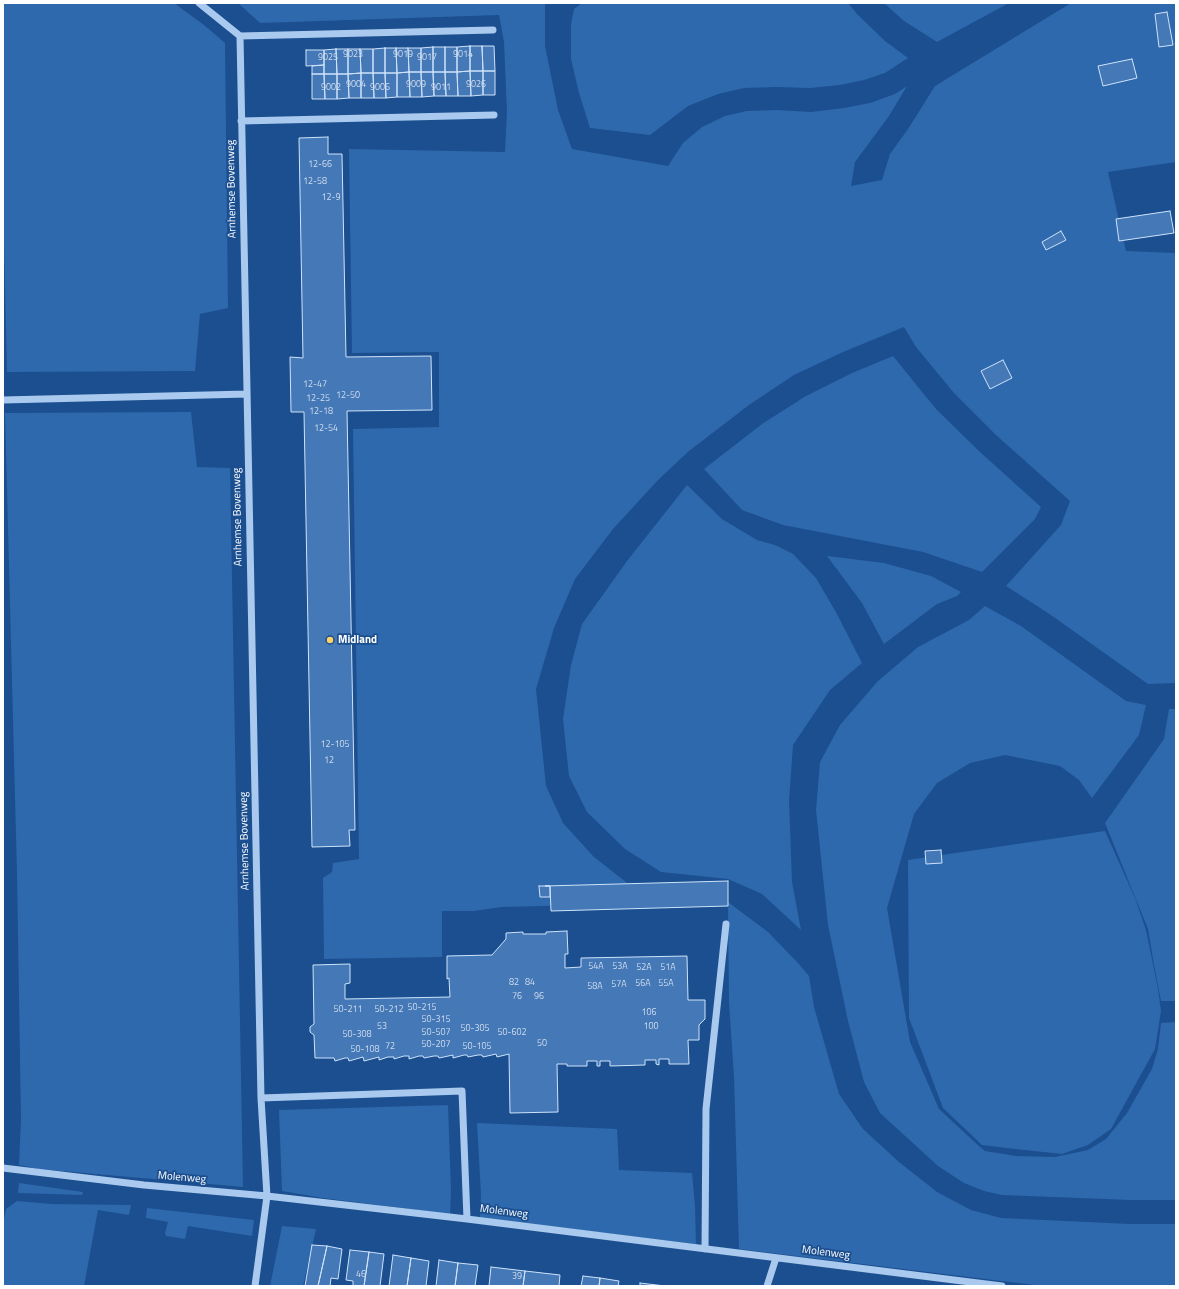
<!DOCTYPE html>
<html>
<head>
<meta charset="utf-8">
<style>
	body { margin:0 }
	#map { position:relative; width:1179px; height:1289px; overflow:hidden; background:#1b4f8f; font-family:"Titillium Web",sans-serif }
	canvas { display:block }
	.frame { position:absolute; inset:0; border:4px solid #fff; pointer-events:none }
</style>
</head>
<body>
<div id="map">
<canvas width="1179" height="1289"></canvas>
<div class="frame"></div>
</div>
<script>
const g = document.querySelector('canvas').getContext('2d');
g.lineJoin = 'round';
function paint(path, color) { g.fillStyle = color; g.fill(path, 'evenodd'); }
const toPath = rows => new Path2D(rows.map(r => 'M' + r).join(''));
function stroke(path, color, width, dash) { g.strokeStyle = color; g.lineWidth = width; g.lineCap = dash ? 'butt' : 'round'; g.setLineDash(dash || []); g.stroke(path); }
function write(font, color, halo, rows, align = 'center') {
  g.font = font + ' "Titillium Web",sans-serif'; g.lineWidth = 3.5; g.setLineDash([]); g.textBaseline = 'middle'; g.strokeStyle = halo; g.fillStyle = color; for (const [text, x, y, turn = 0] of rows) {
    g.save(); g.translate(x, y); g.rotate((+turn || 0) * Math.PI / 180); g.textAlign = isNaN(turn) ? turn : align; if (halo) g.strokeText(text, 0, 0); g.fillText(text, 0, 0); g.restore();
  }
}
const green = toPath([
	[3,3,174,3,204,25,225,43,228,308,200,314,195,371,7,372,3,199],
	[238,3,545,3,545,46,558,110,572,149,668,166,683,143,702,127,725,116,747,111,777,110,811,112,844,108,870,103,895,94,907,86,889,116,855,162,851,186,882,180,890,154,908,129,935,86,1071,3,1176,3,1176,162,1108,172,1126,251,1176,253,1176,683,1148,684,1048,613,1006,586,1061,525,1070,501,996,435,954,393,916,347,904,327,843,352,794,375,749,405,689,451,658,480,613,529,575,579,554,628,536,689,546,786,563,823,594,857,631,886,669,903,501,907,474,911,442,911,442,957,324,959,323,878,332,872,333,863,359,859,353,429,439,427,439,352,352,353,349,149,505,152,507,111,504,42,499,15,260,23],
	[582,3,848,3,857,14,885,41,908,58,885,73,864,80,840,85,810,88,777,87,744,88,718,94,688,106,650,135,590,128,579,93,571,59,571,24,574,9],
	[884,3,1009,3,937,42,904,21],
	[893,356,936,409,980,452,1041,507,1035,519,982,572,923,552,783,525,742,510,704,469,762,424,806,396,852,373],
	[191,412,197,467,230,468,243,1187,39,1169,19,1165,21,1120,17,873,5,413],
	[687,485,722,519,757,540,775,545,793,554,816,578,837,614,862,663,830,690,793,745,789,800,792,882,801,930,762,894,728,879,661,872,625,849,587,812,569,776,563,719,571,665,582,624,627,561],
	[827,556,884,563,931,576,961,592,957,596,937,604,884,644,862,603],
	[985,606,1021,626,1126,701,1146,705,1139,735,1092,798,1079,780,1060,766,1005,755,970,763,937,783,914,814,887,908,910,1042,939,1109,980,1147,985,1151,1016,1156,1055,1157,1088,1150,1106,1139,1127,1113,1152,1069,1158,1049,1161,1023,1176,1022,1176,1200,1130,1200,1002,1195,984,1191,964,1183,938,1166,880,1113,864,1082,848,1021,828,925,816,810,820,762,840,725,878,681,918,647,969,620],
	[1169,709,1176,709,1176,1001,1161,1001,1154,965,1148,929,1105,823,1164,739],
	[1105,831,1135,898,1146,930,1158,989,1161,1011,1155,1049,1111,1129,1088,1145,1062,1154,1006,1148,982,1145,943,1108,909,1018,908,860],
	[728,902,768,932,798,963,809,976,814,1007,839,1094,863,1129,899,1162,937,1192,971,1210,1001,1218,1130,1224,1176,1224,1176,1286,1043,1286,739,1249,734,1077,729,1002],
	[448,1105,451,1191,450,1214,323,1198,282,1191,279,1110],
	[477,1123,617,1129,619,1170,692,1173,695,1206,696,1244,480,1218,481,1195],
	[19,1183,83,1192,82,1195,18,1193],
	[17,1201,52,1204,131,1205,129,1215,98,1210,84,1286,3,1286,3,1225,6,1209],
	[147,1208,254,1220,252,1236,188,1226,185,1239,166,1236,165,1233,168,1222,146,1218],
	[282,1226,316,1229,303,1286,270,1286]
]);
const building = toPath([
	[1167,12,1173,45,1159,47,1155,14,1167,12],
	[470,46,470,71,457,72,457,47,470,46],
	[470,46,482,46,483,71,470,71,470,46],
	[482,46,494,46,495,71,483,71,482,46],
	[433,47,433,72,421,72,421,48,433,47],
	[433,47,445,47,445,72,433,72,433,47],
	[445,47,457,47,457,72,445,72,445,47],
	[385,48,396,48,397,73,385,73,385,48],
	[385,48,385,73,373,73,373,49,385,48],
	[396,48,408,48,409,72,397,73,396,48],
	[408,48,421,48,421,72,409,72,408,48],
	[336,49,348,49,348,74,337,74,336,49],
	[336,49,337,74,324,74,324,50,336,49],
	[348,49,360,49,361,73,348,74,348,49],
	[360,49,373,49,373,73,361,73,360,49],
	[306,50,324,50,324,65,306,66,306,50],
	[1132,59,1137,78,1103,86,1098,66,1132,59],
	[324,65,324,74,312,74,312,66,324,65],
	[470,71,483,71,483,95,471,96,470,71],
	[470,71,471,96,458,96,457,72,470,71],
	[483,71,495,71,495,95,483,95,483,71],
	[409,72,421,72,422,97,410,97,409,72],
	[409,72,410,97,397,97,397,73,409,72],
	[421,72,433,72,434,96,422,97,421,72],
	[433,72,445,72,446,96,434,96,433,72],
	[445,72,457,72,458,96,446,96,445,72],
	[361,73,373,73,374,98,361,98,361,73],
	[361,73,361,98,349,98,348,74,361,73],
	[373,73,385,73,386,98,374,98,373,73],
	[385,73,397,73,397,97,386,98,385,73],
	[312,74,324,74,325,99,312,99,312,74],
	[324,74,337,74,337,99,325,99,324,74],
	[337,74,348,74,349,98,337,99,337,74],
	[328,137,328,154,342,154,346,357,431,356,432,410,347,411,355,830,349,830,350,846,312,847,304,412,291,412,290,357,303,358,299,138,328,137],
	[1170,211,1174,233,1119,241,1116,219,1170,211],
	[1061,231,1066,240,1046,250,1042,242,1061,231],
	[1003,360,1012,378,990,389,981,371,1003,360],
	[941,850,942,863,926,864,925,851,941,850],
	[728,881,728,906,551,911,550,886,545,886,728,881],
	[539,886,550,886,550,897,540,897,539,886],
	[567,931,568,954,565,954,565,968,581,967,581,958,687,956,688,1000,705,1000,705,1019,699,1025,699,1040,688,1040,689,1064,669,1064,669,1059,659,1059,659,1065,656,1064,656,1060,645,1060,645,1065,610,1066,610,1061,600,1061,600,1066,597,1066,597,1061,587,1061,587,1066,567,1066,567,1064,557,1064,558,1112,510,1113,509,1054,497,1057,496,1054,483,1057,482,1055,478,1055,468,1057,467,1055,464,1055,453,1058,453,1055,439,1058,438,1056,434,1056,424,1058,423,1056,419,1056,409,1059,409,1056,404,1056,394,1059,394,1057,388,1057,379,1060,379,1057,364,1061,363,1057,349,1061,348,1058,345,1058,335,1061,334,1058,315,1058,314,1035,310,1032,310,1027,314,1024,313,965,350,964,350,983,345,984,345,999,450,997,449,978,447,979,447,956,492,955,506,939,506,933,523,932,523,934,546,934,546,932,567,931],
	[312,1245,327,1246,318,1286,305,1286,312,1245],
	[327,1246,342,1249,338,1279,331,1278,330,1286,318,1286,327,1246],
	[350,1250,369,1252,364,1286,353,1286,353,1281,346,1280,350,1250],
	[369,1252,384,1254,380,1286,364,1286,369,1252],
	[393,1255,411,1258,407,1286,389,1286,393,1255],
	[411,1258,429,1261,426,1286,407,1286,411,1258],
	[439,1260,458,1263,455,1286,436,1286,439,1260],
	[458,1263,478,1265,475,1286,455,1286,458,1263],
	[491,1267,525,1271,523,1286,489,1286,491,1267],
	[525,1271,560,1275,559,1286,523,1286,525,1271],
	[583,1276,600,1278,599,1286,581,1286,583,1276],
	[600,1278,619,1281,618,1286,599,1286,600,1278],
	[640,1283,665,1286,640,1286,640,1283]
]);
const minor = toPath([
	[199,3,240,36,261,1098,267,1196,255,1286],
	[240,36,493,30],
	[241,121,494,115],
	[3,400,247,394],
	[261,1098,462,1091,467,1219],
	[3,1168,144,1185,267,1196,467,1219,1002,1286],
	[705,1249,706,1109,726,924],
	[767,1286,776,1258]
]);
const markers = [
	[330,640,4,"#ffd166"]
];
const numberNames = [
	["9023",353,55],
	["9019",403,55],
	["9014",463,55],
	["9025",328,58],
	["9017",427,58],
	["9004",356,85],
	["9009",416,85],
	["9026",476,85],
	["9002",331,88],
	["9006",380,88],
	["9011",441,88],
	["12-66",320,165],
	["12-58",315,182],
	["12-9",331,198],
	["12-47",315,385],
	["12-50",348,396],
	["12-25",318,399],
	["12-18",321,412],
	["12-54",326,429],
	["12-105",335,745],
	["12",329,761],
	["54A",596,967],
	["53A",620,967],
	["52A",644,968],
	["51A",668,968],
	["82",514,983],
	["84",530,983],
	["56A",643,984],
	["55A",666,984],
	["57A",619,985],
	["58A",595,987],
	["76",517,997],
	["96",539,997],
	["50-215",422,1008],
	["50-211",348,1010],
	["50-212",389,1010],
	["106",649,1013],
	["50-315",436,1020],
	["53",382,1027],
	["100",651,1027],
	["50-305",475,1029],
	["50-507",436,1033],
	["50-602",512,1033],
	["50-308",357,1035],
	["50",542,1044],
	["50-207",436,1045],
	["72",390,1047],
	["50-105",477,1047],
	["50-108",365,1050],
	["46",361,1275],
	["39",517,1277]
];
const streetNames = [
	["Arnhemse Bovenweg",232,189,-91],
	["Arnhemse Bovenweg",238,517,-91],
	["Arnhemse Bovenweg",245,841,-91],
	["Molenweg",182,1178,5],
	["Molenweg",504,1212,7],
	["Molenweg",826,1253,7]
];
const poiNames = [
	["Midland",338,640]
];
paint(green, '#2e69ad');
paint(building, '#4478b7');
stroke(building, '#cfe3fa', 1);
stroke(minor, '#a9c9ee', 7);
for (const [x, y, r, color] of markers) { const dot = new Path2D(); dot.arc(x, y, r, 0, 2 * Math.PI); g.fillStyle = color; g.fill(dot); stroke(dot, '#1b4f8f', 1.5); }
write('9px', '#d0dded', null, numberNames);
write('11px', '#fff', '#1b4f8f', streetNames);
write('bold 11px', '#fff', '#1b4f8f', poiNames, 'left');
</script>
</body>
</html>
